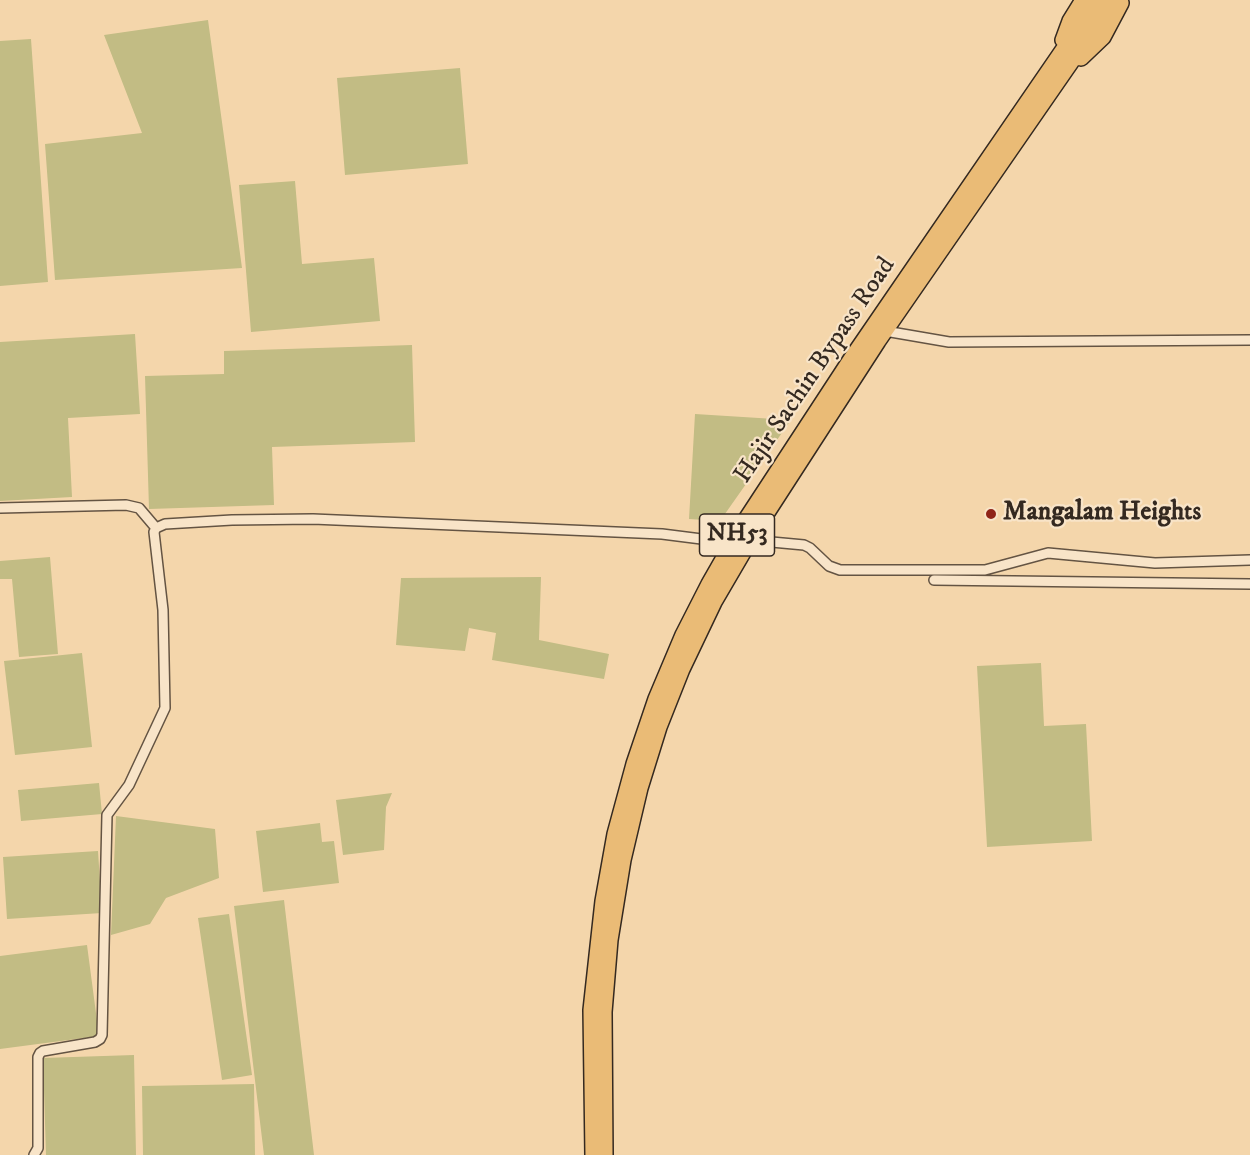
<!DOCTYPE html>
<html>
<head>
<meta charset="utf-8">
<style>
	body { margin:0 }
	canvas { display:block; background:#f4d6ab }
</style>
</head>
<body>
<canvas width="1250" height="1155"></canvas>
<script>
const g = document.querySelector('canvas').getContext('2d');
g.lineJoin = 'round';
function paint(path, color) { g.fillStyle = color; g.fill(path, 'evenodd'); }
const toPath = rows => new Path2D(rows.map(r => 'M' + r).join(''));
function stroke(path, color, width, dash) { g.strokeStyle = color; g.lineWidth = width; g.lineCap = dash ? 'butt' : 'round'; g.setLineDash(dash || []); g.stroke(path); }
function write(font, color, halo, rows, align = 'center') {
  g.font = font + ' "IM FELL DW Pica",serif'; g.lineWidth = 4.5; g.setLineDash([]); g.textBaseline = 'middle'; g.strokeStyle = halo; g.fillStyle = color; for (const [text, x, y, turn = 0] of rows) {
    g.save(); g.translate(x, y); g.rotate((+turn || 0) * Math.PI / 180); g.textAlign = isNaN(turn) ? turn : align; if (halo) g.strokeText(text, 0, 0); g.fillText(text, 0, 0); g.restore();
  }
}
const green = toPath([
	[208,20,242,268,55,280,45,144,142,133,104,35],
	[31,39,48,282,0,286,0,41],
	[460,68,468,164,345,175,337,78],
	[295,181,302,264,374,258,380,321,251,332,239,185],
	[135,334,140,414,68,418,72,497,0,501,0,342],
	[412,345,415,442,272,447,274,505,149,509,145,376,224,374,224,351],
	[695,414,791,420,720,521,689,519],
	[50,557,58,654,19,657,12,579,0,579,0,561],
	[541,577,539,640,609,654,604,679,492,660,496,633,469,628,465,651,396,645,401,578],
	[82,653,92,747,15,755,4,661],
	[1041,663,1044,726,1086,724,1092,841,987,847,977,666],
	[99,783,102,814,21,821,18,790],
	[392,793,386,807,384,850,343,855,336,800],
	[116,816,215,829,219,878,166,898,150,924,111,935],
	[320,823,322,842,334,841,339,883,263,892,256,831],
	[98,851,102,913,7,919,3,857],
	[284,900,314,1155,264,1155,234,906],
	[229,914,252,1075,222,1080,198,918],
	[87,945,99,1036,0,1049,0,956],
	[134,1055,136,1155,46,1155,43,1058],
	[254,1084,255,1155,143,1155,142,1086]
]);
const minor = toPath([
	[885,331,949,342,1250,340],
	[0,508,126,505,139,508,156,528],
	[750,540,804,545,810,548,829,566,840,570,985,570,1048,553,1155,563,1250,560],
	[934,580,1250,584],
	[34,1155,38,1148,38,1057,40,1053,43,1051,95,1042,100,1039,102,1035,107,815,129,785,165,708,163,610,154,532,156,528,165,524,232,520,313,519,662,534,733,543]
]);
const highway = toPath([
	[1063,40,1070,21,1083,0],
	[1081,58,1103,37,1121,3],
	[593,1155,591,1010,603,901,615,834,634,764,656,699,683,635,709,584,745,521,853,356,1074,34,1100,0],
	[605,1155,604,1012,610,940,623,860,640,788,659,727,682,669,714,602,759,525,878,341,1114,0]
]);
const markers = [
	[991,514,6,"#8f2418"]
];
const shields = [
	[737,535,75]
];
const shieldNames = [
	["NH53",737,535]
];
const streetNames = [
	["Hajir Sachin Bypass Road",816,371,-56]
];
const poiNames = [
	["Mangalam Heights",1003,514]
];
paint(green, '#c2bc84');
stroke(minor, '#645443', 12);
stroke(highway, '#342920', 18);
stroke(minor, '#f8e4c8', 9);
stroke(highway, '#eabb76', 15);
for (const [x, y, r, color] of markers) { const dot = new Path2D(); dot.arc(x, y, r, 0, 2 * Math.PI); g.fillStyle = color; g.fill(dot); stroke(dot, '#f8e4c8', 2); }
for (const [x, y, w] of shields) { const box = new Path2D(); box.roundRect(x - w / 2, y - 21, w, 42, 4.5); g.fillStyle = '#f8e4c8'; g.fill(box); stroke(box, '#342920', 1.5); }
write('bold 24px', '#342920', null, shieldNames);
write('26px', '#342920', '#f8e4c8', streetNames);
write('bold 26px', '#342920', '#f8e4c8', poiNames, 'left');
</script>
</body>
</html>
